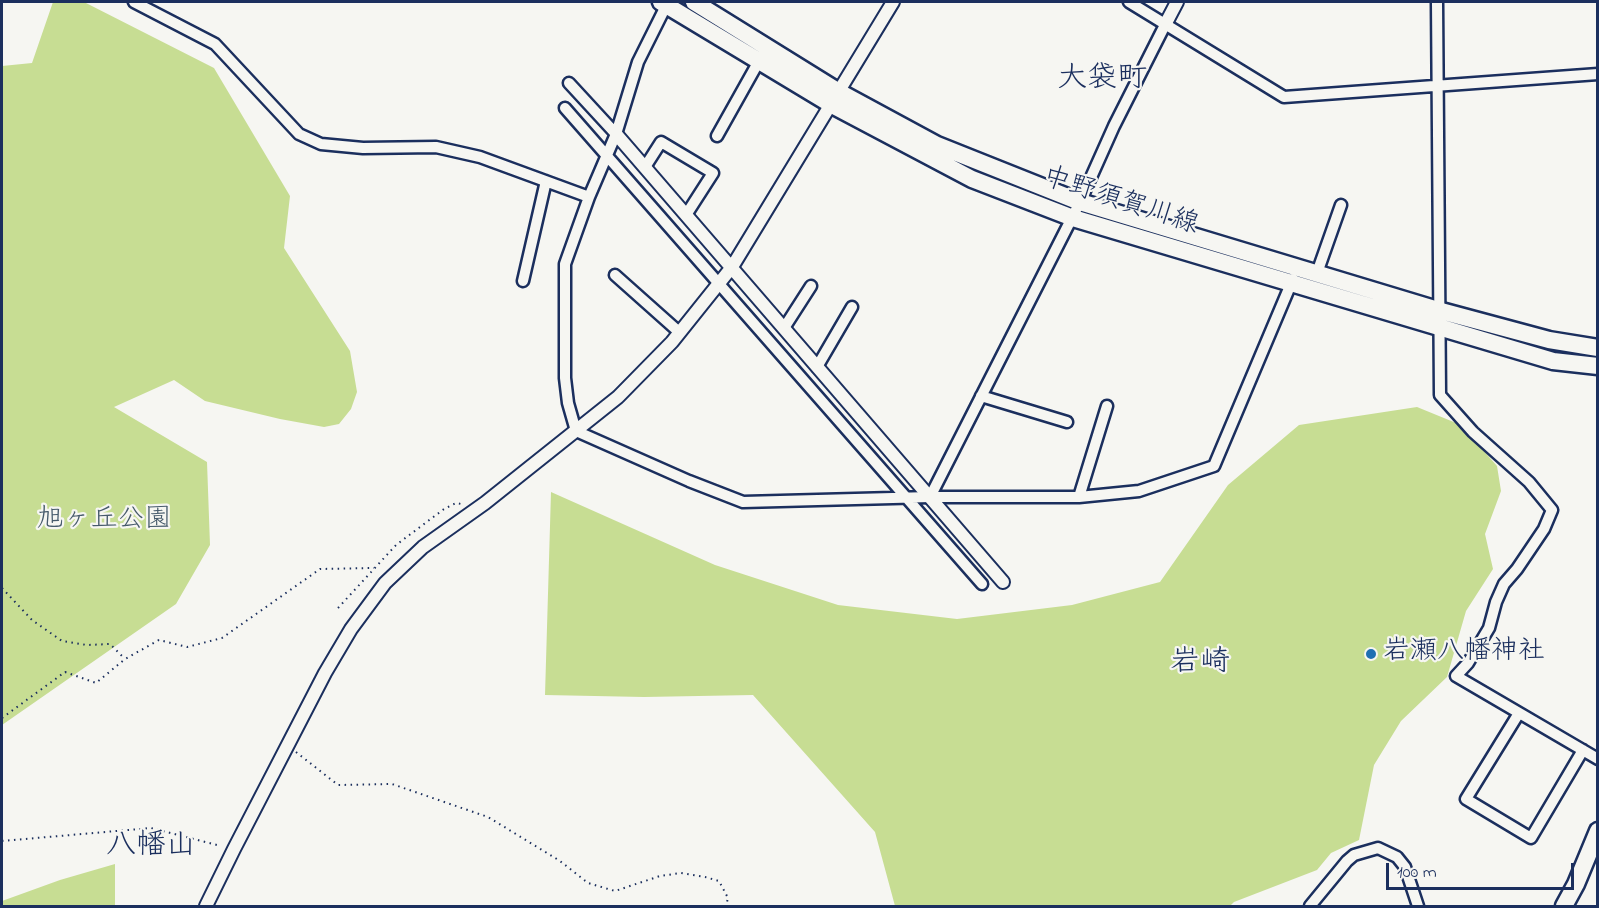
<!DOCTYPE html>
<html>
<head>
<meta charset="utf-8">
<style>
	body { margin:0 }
	#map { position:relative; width:1599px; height:908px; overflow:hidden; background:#f6f6f2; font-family:"Indie Flower",sans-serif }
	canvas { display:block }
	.frame { position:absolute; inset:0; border:3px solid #1b2f5e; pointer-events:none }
	.scale { position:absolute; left:1386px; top:863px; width:188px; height:27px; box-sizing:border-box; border:3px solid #1b2f5e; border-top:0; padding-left:8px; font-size:18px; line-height:21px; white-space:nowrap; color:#1b2f5e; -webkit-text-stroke:4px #f6f6f2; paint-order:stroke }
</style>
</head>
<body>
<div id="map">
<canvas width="1599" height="908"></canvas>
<div class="frame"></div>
<div class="scale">100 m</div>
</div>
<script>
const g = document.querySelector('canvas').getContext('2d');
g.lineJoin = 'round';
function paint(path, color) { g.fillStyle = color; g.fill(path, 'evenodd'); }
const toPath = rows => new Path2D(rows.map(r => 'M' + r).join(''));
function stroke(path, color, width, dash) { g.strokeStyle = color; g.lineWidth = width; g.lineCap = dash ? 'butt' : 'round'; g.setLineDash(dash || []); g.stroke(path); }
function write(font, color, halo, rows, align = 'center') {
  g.font = font + ' "Indie Flower","Klee One",sans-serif'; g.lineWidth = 4.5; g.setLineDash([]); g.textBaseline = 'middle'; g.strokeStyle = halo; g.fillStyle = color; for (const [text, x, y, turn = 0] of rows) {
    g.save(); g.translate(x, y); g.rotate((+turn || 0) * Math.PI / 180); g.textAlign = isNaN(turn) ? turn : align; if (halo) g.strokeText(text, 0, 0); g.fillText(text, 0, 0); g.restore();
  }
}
const green = toPath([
	[53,2,84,2,214,68,290,196,284,248,350,351,357,392,351,409,339,424,324,427,280,419,205,401,174,380,114,407,207,462,210,545,176,604,2,725,2,66,32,63],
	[1417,407,1461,425,1497,466,1501,491,1485,534,1493,569,1466,611,1447,677,1401,721,1374,765,1359,840,1331,853,1317,870,1234,902,1230,906,895,906,875,832,753,695,644,697,545,695,551,492,715,565,838,605,957,619,1072,605,1160,582,1228,485,1299,425],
	[115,864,115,906,2,906,2,901,60,880]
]);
const path = toPath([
	[2,588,32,620,62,641,87,645,110,644,125,659],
	[338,608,396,545,444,509,456,503,461,504],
	[2,718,65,672,96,683,125,659,159,640,187,647,222,638,320,569,374,568],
	[296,752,338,785,392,784,488,817,560,861,588,883,615,891,660,876,681,873,705,877,719,881,728,898,726,906],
	[2,841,151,828,221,846]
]);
const minor = toPath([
	[134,2,215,44,299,134,321,144,363,148,436,147,480,157,589,197],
	[668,2,638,62,616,134,589,197,565,264,565,378,568,403,576,431,689,481,743,502,930,497,1079,497,1139,491,1214,466,1293,279],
	[1129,2,1284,97,1598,74],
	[1437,2,1440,395,1473,432,1529,482,1552,510,1544,529,1517,569,1504,584,1496,602,1489,628,1468,663,1456,676,1598,759],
	[569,83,616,134],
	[565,108,982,584],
	[717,136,759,61],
	[645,167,661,142,713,173,686,215],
	[1317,273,1341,205],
	[615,275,679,332],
	[523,281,546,181],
	[784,328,811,286],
	[817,367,852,307],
	[981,396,1067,422],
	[930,497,1080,202,1114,126,1166,23],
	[1079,497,1107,406],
	[1519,713,1466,799,1531,838,1583,750],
	[1310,906,1347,861,1354,855,1378,848,1397,857,1405,867,1418,906]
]);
const tertiary = toPath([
	[1166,23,1177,2],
	[616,134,1003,582],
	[206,906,234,849,325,673,351,629,385,583,423,547,485,503,618,397,672,342,732,267,893,2]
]);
const primary = toPath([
	[661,2,832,105,972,179,1073,218,1553,361,1598,366],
	[694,2,839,92,937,145,1080,202,1441,311,1549,340,1598,348],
	[1564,906,1576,884,1598,831]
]);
const markers = [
	[1371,654,6,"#1f6fb2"]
];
const streetNames = [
	["中野須賀川線",1120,203,18]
];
const parkNames = [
	["旭ヶ丘公園",104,522]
];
const poiNames = [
	["岩瀬八幡神社",1383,654]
];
const quarterNames = [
	["大袋町",1102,81],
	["岩崎",1200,665],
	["八幡山",151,848]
];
paint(green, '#c7dd93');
stroke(minor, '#1b2f5e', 15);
stroke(tertiary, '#1b2f5e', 16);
stroke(primary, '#1b2f5e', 21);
stroke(path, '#1b2f5e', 2, [1.5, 4.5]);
stroke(minor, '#f6f6f2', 10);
stroke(tertiary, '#f6f6f2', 12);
stroke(primary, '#f6f6f2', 16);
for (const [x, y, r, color] of markers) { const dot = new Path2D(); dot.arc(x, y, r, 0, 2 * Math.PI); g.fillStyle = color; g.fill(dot); stroke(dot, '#f6f6f2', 2); }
write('27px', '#1b2f5e', '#f6f6f2', streetNames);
write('27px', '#465a6b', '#f6f6f2', parkNames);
write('27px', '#1b2f5e', '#f6f6f2', poiNames, 'left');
write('30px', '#1b2f5e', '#f6f6f2', quarterNames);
</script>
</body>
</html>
